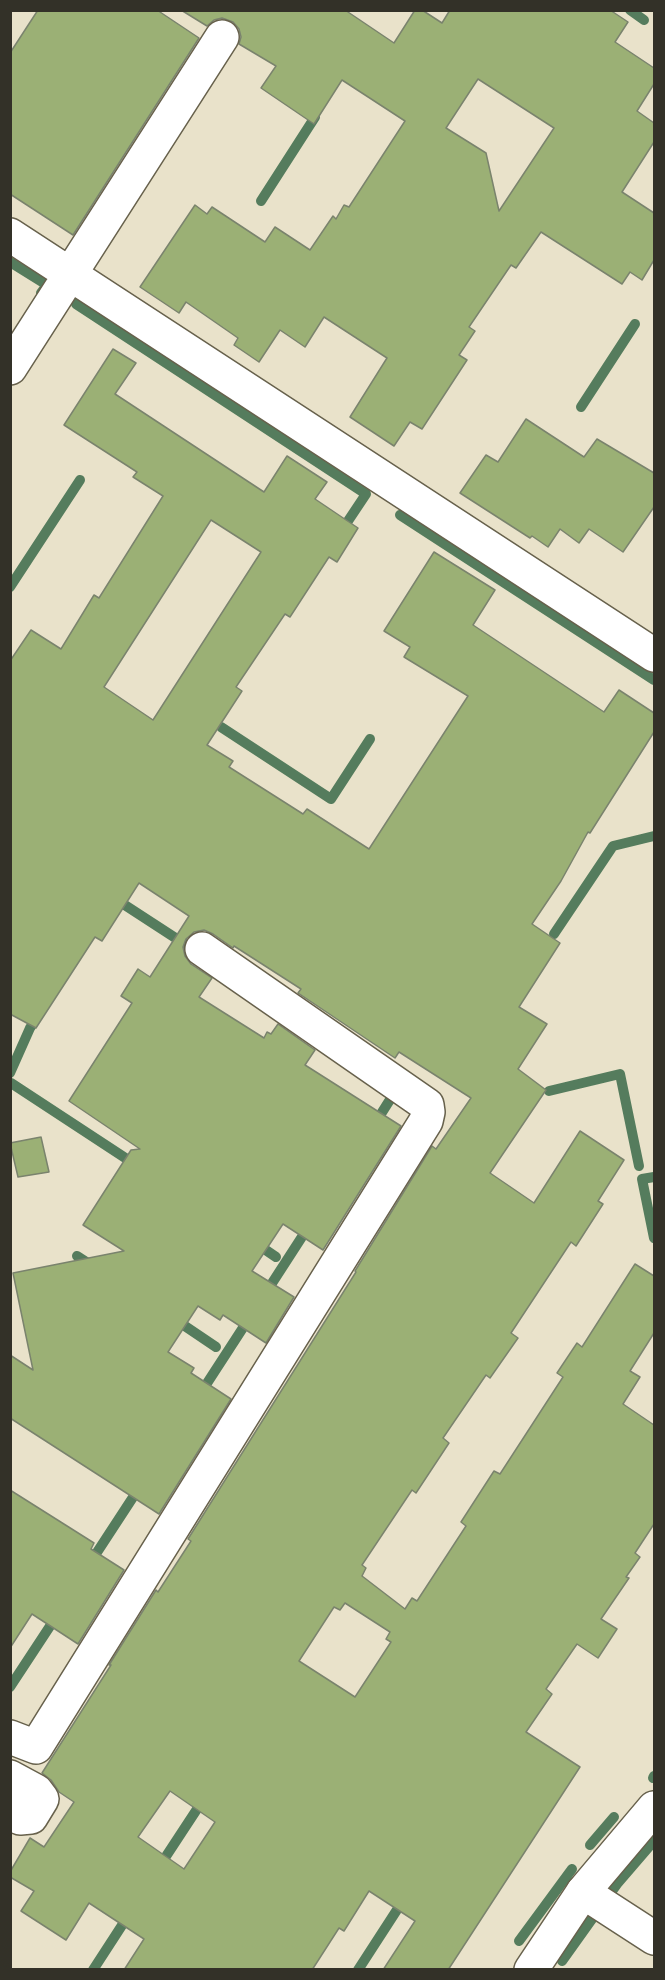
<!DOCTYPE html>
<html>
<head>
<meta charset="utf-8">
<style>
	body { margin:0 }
	#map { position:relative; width:665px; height:1980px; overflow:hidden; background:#e9e2ca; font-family:"Titillium Web",sans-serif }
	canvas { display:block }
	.frame { position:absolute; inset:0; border:12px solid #333128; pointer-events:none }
</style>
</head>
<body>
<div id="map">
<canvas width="665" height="1980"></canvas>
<div class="frame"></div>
</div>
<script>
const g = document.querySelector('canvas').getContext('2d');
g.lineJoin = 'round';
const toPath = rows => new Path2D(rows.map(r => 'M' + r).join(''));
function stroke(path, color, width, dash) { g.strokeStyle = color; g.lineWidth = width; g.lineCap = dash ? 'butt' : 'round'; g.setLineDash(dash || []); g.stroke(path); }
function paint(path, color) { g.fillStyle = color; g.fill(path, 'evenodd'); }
const stream = toPath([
	[630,10,644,20],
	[261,201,315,117],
	[10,262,47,285,41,293],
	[76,304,366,494,340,533],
	[581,407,635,324],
	[400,515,654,680],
	[10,587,80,480],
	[221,727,331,799,370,739],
	[114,898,197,952],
	[554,934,613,846,654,836],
	[10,1073,30,1028,39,1014],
	[11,1083,136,1165],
	[549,1091,620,1074,639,1166],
	[374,1125,398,1087],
	[654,1177,642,1179,654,1238],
	[254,1242,276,1257],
	[77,1256,94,1267],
	[265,1294,309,1226],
	[173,1318,216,1347],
	[200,1394,250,1317],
	[90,1563,141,1485],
	[10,1687,58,1614],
	[653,1778,654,1776],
	[590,1845,614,1817],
	[159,1867,203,1800],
	[519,1941,572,1869],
	[562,1961,617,1884,654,1841],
	[93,1970,130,1913],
	[358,1970,404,1899]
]);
const building = toPath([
	[38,10,157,10,199,38,73,235,10,194,10,53,38,10],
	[181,10,345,10,394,43,415,10,422,10,442,23,450,10,610,10,628,22,615,42,654,68,654,84,637,111,654,123,654,142,622,192,654,213,654,260,642,280,630,272,622,284,541,232,516,268,511,265,469,327,475,331,459,355,467,360,422,429,410,422,394,446,350,417,387,358,324,317,305,347,280,330,259,362,234,345,238,338,186,302,179,313,140,287,195,205,207,214,212,207,265,242,275,227,310,250,333,216,336,219,344,205,349,207,405,121,342,80,314,124,261,88,276,66,239,44,241,37,239,29,233,22,222,18,214,20,207,26,181,10],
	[478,79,554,128,499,211,486,153,446,128,478,79],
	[113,349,136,363,115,394,264,492,287,456,327,482,315,499,358,528,337,562,329,557,290,617,285,614,236,687,242,691,207,745,233,761,229,767,303,814,307,809,369,849,468,696,404,657,410,647,384,631,434,552,495,590,473,625,604,712,619,690,654,713,654,732,590,833,588,832,561,881,532,924,560,943,519,1007,547,1024,518,1069,546,1090,490,1173,534,1203,580,1131,624,1160,598,1201,603,1204,576,1246,571,1242,511,1333,518,1338,490,1378,486,1375,443,1438,449,1443,416,1493,412,1490,362,1565,366,1568,362,1576,405,1609,412,1598,417,1601,466,1526,461,1522,494,1471,500,1474,563,1377,557,1373,577,1343,582,1347,635,1264,654,1276,654,1333,630,1371,640,1377,623,1404,654,1425,654,1524,635,1553,640,1557,626,1577,629,1578,601,1619,617,1629,598,1658,577,1644,546,1689,552,1694,526,1732,580,1767,448,1970,383,1970,415,1921,369,1891,344,1931,339,1928,312,1970,124,1970,144,1939,89,1903,66,1940,21,1911,34,1891,10,1877,10,1872,30,1838,44,1847,74,1802,59,1792,51,1780,42,1773,111,1665,109,1665,156,1590,158,1592,191,1541,188,1539,356,1272,355,1271,432,1146,436,1149,471,1098,399,1052,395,1058,298,993,301,989,234,946,233,948,213,934,204,930,194,932,186,939,183,947,185,956,191,964,212,978,199,997,264,1038,267,1032,271,1034,278,1024,315,1050,305,1065,401,1126,323,1250,283,1224,252,1271,294,1297,266,1343,223,1315,220,1320,198,1306,168,1352,194,1368,191,1373,231,1399,159,1514,10,1418,10,1355,33,1370,13,1273,124,1251,83,1225,131,1150,140,1149,69,1101,132,1003,121,996,138,969,150,977,189,916,139,883,102,941,95,937,36,1028,10,1014,10,661,31,630,61,649,94,595,99,598,163,496,133,477,137,472,64,425,113,349],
	[211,520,261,552,153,720,104,687,211,520],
	[345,1603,390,1632,386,1639,391,1642,355,1697,299,1661,334,1607,340,1610,345,1603],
	[170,1791,215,1822,184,1869,138,1837,170,1791],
	[526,419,584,457,597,439,654,473,654,507,623,552,589,529,579,543,560,529,548,547,532,536,530,538,460,493,486,455,498,462,526,419],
	[41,1137,49,1172,18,1177,10,1143,41,1137],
	[10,1490,94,1543,91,1549,124,1570,78,1644,32,1614,10,1648,10,1490]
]);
const street = toPath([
	[10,235,654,655],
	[10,368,222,37],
	[10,1737,36,1747,426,1121,428,1112,427,1105,202,949],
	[10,1777,36,1791,42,1799,31,1817,20,1818,10,1813],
	[583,1892,654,1938]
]);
const secondary = toPath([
	[531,1970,583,1892,654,1808]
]);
stroke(stream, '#557c5d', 10);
paint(building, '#9bb075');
stroke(building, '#7a836d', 1.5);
stroke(street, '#67614c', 36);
stroke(secondary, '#67614c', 36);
stroke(street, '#fff', 33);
stroke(secondary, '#fff', 33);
</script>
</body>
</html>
